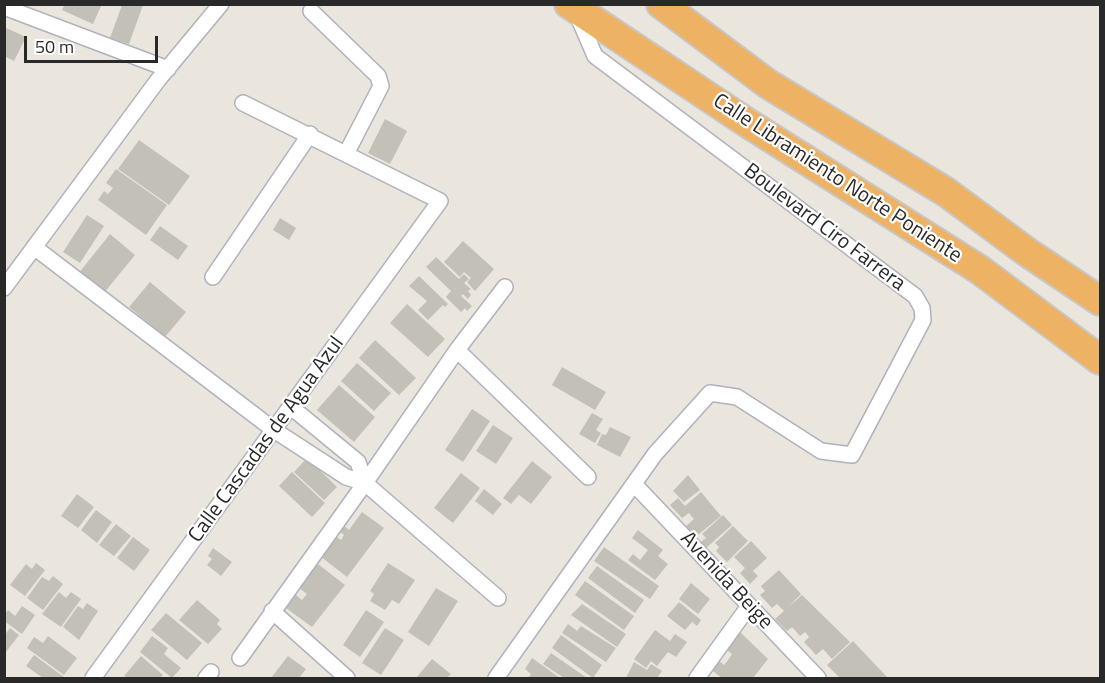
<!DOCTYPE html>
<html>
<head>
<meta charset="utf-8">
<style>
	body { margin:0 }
	#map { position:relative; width:1105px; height:683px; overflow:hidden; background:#eae6dd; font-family:"Titillium Web",sans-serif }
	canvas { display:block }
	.frame { position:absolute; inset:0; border:6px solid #292929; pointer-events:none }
	.scale { position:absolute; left:24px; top:36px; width:134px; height:27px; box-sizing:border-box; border:3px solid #292929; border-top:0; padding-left:8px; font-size:18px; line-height:21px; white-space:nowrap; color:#292929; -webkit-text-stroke:4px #fff; paint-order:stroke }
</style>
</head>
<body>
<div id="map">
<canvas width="1105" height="683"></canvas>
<div class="frame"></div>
<div class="scale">50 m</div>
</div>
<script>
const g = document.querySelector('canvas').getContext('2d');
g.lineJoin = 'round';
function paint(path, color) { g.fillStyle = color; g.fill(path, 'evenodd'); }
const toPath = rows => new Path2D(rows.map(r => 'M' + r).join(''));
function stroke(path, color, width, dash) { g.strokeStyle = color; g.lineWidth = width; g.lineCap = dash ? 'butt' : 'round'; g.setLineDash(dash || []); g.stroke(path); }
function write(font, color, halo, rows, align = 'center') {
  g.font = font + ' "Titillium Web",sans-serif'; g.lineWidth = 4.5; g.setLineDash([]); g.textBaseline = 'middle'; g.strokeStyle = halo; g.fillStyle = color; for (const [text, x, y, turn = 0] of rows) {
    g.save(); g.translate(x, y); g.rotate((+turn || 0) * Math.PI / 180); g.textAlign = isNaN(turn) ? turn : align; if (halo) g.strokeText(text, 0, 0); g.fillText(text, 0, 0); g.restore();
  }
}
const building = toPath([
	[65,4,102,4,93,24,62,10],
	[122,5,143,5,129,44,110,38],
	[4,27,26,37,14,61,4,56],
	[385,119,407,131,390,164,368,153],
	[139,140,190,176,169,205,118,169],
	[116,169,167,205,146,235,98,200,104,191,108,194,113,188,106,183],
	[87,215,104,226,80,263,63,252],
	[280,218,296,228,289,240,273,230],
	[160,226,188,246,178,260,150,240],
	[110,234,135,255,103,294,78,274],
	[463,241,494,269,475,291,467,282,471,278,464,272,460,277,444,262],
	[436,257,459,279,464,274,469,279,464,283,471,289,468,291,471,295,468,299,463,294,461,296,472,306,467,311,465,308,461,312,446,297,451,291,426,267],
	[419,276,448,304,445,307,443,305,428,320,418,310,427,301,409,286],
	[150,282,186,312,165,337,129,307],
	[407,304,445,339,428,357,390,323],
	[375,340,416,378,399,395,359,358],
	[357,363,391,393,374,411,341,381],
	[562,367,606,392,595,410,552,385],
	[339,385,375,417,354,442,317,410],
	[472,409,490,421,463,462,445,450],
	[592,413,603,419,596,430,601,433,595,443,579,434],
	[493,425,513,438,496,464,476,451],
	[610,427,631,437,620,457,597,445,602,434,606,435],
	[307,458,337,487,324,500,294,472],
	[532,461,552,477,531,504,519,495,511,504,503,498],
	[292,472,325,503,312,517,279,486],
	[461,473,480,488,453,523,434,508],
	[688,475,700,490,684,502,673,491],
	[484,489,502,504,493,515,475,501],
	[701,492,721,516,693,539,684,528,694,519,689,513,682,518,670,505,678,498,685,506],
	[77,494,94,507,78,528,61,516],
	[96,510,112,522,97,543,81,530],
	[362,512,384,528,347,577,320,556,335,536,341,540,344,535,339,531,343,525,349,530],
	[723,515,732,525,706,548,701,542,706,538,702,534],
	[116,524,131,536,114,556,99,545],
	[733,526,748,541,727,562,716,551,719,547,715,543],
	[638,530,663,550,658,556,668,564,655,580,628,560,633,554,640,560,648,550,632,538],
	[133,537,150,550,134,571,117,558],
	[751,541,767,558,753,571,758,576,750,584,740,573,745,568,734,557],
	[604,547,659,586,650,599,594,561],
	[213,548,232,562,221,576,207,565,212,559,208,556],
	[36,563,45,570,25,596,10,585,26,564,32,569],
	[388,563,415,580,399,604,392,600,385,610,370,601,374,594,370,591],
	[318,564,345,585,312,627,286,608,296,595,302,600,307,594,299,588],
	[597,566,644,600,635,613,588,578],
	[779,570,801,594,787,608,802,595,850,642,832,659,823,649,816,655,804,642,809,637,805,632,800,636,792,627,787,631,775,619,784,611,777,604,772,608,760,595,765,591,761,586],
	[53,576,63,584,43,610,27,598,42,577,49,581],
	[585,581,634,616,624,630,575,595],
	[691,583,710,599,698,614,679,599],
	[436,588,458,601,429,646,408,632],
	[59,592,66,598,71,592,81,599,61,627,42,614],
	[197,600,220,620,217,624,222,629,208,644,179,620],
	[679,602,701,620,697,626,692,622,685,630,667,616],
	[87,603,98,611,79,640,63,627,78,606,83,609],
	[582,604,626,634,617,647,571,615],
	[22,606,35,615,22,634,4,621,4,615,8,610,15,616],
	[366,610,384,622,360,657,343,645],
	[166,613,202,643,187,660,151,630],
	[568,624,577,631,581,626,616,648,606,662,562,633],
	[10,628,19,635,6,652,4,636],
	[385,628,404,640,381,675,362,663],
	[655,630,670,641,675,634,687,642,676,657,668,652,657,666,651,661,646,668,634,659],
	[739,631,768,659,753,678,722,678,710,669,718,660,724,665,728,660,732,654,725,649],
	[561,635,602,665,593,678,552,648],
	[48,636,77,658,64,675,27,648,34,637,43,643],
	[152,636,168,648,164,654,181,668,172,678,140,652],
	[853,641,869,658,888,678,840,678,827,665],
	[551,653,587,678,564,678,543,664],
	[34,655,64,677,63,678,43,678,26,666],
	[141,656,163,675,159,678,128,678,124,676],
	[288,656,306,669,299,678,271,678],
	[532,658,560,678,528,678,531,674,525,669],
	[432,659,451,674,447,678,416,678],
	[634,662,647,670,651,664,662,671,657,678,626,678]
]);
const street = toPath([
	[4,7,168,69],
	[311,11,378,76,381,86,346,154],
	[34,247,274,430,346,477,365,483,498,598],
	[213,277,310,134],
	[4,288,158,80,221,4],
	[457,350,588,477],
	[291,407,358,462,365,483],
	[634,484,818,678],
	[272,611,347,678],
	[240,658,365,483,457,350,505,287],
	[93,678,440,201,243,103],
	[206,678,211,672],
	[496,678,655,454,710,393,737,397,821,451,852,455,923,320,922,308,915,296,595,56,576,12],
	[697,678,749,606]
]);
const highway = toPath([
	[569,4,746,122,980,270,1100,360],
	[661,4,768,84,946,192,1027,252,1100,301]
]);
const streetNames = [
	["Calle Libramiento Norte Poniente",837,179,33],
	["Boulevard Ciro Farrera",824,228,37],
	["Calle Cascadas de Agua Azul",267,440,-54],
	["Avenida Beige",726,581,47]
];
paint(building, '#c3c0b8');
stroke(street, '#b0b1bc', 18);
stroke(highway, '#c7c7c7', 32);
stroke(street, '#fff', 15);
stroke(highway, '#eeb264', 28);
write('21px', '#292929', '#fff', streetNames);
</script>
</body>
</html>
